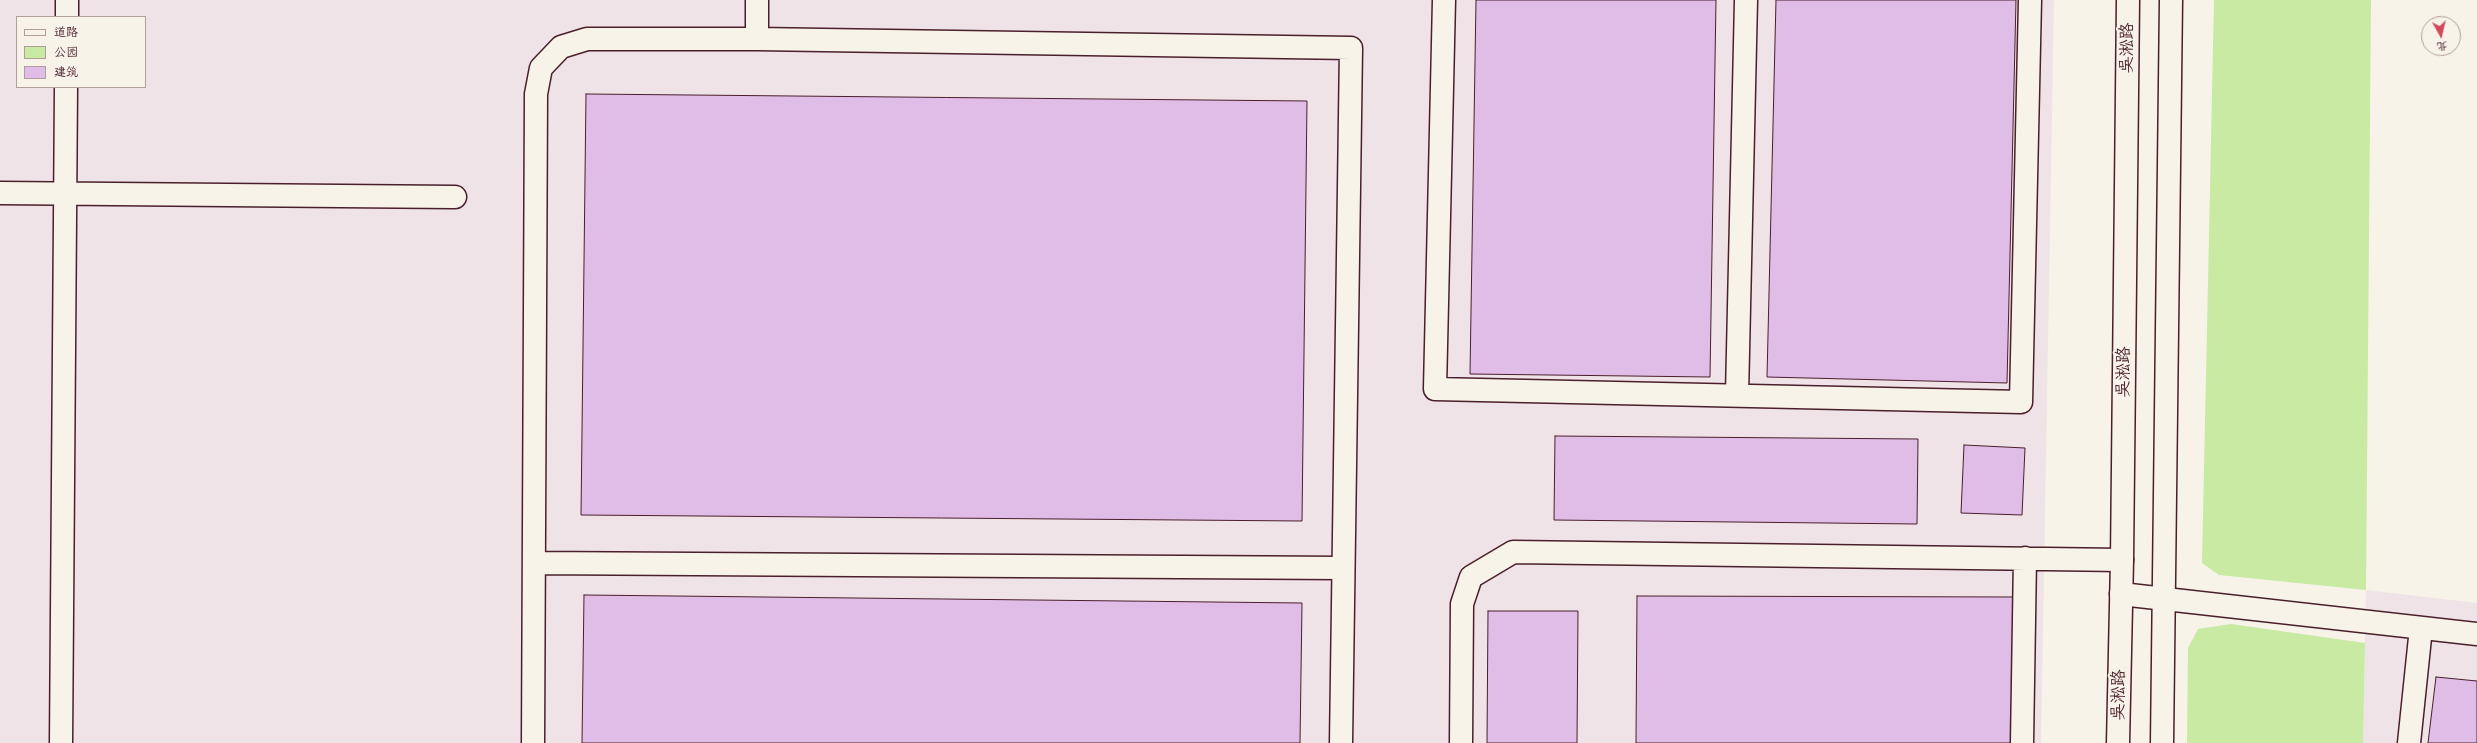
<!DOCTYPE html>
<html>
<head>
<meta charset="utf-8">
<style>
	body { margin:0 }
	#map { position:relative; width:2477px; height:743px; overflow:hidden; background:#f7f3e8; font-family:Caveat,"LXGW WenKai TC",sans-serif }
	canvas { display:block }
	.legend { position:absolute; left:16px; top:16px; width:130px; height:72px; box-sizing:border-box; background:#f7f3e8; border:1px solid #b29e9c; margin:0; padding:5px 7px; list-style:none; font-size:12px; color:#4a1f2b }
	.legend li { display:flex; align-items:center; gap:8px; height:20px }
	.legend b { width:20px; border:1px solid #b29e9c }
	.north { position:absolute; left:2421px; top:16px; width:40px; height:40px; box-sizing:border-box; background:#f7f3e8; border:1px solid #b29e9c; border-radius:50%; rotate:172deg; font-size:11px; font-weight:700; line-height:16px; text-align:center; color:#4a1f2b }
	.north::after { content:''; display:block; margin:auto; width:14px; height:18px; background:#d1495b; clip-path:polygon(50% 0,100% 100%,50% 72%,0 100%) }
</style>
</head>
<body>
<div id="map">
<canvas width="2477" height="743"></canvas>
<ul class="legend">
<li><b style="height:5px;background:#f7f3e8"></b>道路</li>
<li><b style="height:11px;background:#c8eaa2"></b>公园</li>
<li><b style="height:11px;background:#e0bde7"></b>建筑</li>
</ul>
<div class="north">北</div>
</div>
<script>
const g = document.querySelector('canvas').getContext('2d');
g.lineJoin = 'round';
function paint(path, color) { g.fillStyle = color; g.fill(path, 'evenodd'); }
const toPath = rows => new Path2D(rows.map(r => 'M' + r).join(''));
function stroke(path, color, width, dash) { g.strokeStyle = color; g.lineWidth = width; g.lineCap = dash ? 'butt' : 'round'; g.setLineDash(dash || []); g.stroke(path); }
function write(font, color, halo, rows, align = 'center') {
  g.font = font + ' Caveat,"LXGW WenKai TC",sans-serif'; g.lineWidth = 4; g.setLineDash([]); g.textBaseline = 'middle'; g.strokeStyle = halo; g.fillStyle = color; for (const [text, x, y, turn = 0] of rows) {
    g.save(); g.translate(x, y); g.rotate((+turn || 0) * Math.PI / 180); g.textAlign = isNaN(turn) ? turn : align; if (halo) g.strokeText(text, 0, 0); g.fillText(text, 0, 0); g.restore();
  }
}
const built = toPath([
	[0,0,2054,0,2041,743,0,743],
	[17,17,145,17,145,87,17,87],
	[2366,590,2477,603,2477,743,2363,743]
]);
const green = toPath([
	[2214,0,2371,0,2366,590,2219,575,2202,563],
	[2231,624,2365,643,2363,743,2187,743,2188,648,2198,629]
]);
const building = toPath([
	[1476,0,1716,0,1710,377,1470,374,1476,0],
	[1776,0,2016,0,2007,383,1767,377,1776,0],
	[586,94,1307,101,1302,521,581,515,586,94],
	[1555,436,1918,439,1917,524,1554,520,1555,436],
	[1964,445,2025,448,2022,515,1961,513,1964,445],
	[584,595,1302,603,1300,743,582,743,584,595],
	[1637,596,2013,597,2012,743,1636,743,1637,596],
	[1488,611,1578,611,1577,743,1487,743,1488,611],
	[2436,677,2477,681,2477,743,2428,743,2436,677]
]);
const minor = toPath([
	[757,0,757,39],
	[1444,0,1435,389,2021,402,2030,0],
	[67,17,67,0],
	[0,193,455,197],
	[1737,395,1746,0],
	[534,563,1343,568],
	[2121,594,2477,634],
	[61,743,66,87],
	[533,743,536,94,541,68,561,47,587,39,757,39,1351,48,1341,743],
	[1461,743,1462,604,1471,577,1513,552,2122,560],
	[2022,743,2025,558],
	[2409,743,2421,628]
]);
const major = toPath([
	[2118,743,2122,560,2128,0],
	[2162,743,2171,0]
]);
const streetNames = [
	["吴淞路",2128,48,-90],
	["吴淞路",2124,372,-89],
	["吴淞路",2119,695,-89]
];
paint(built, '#f0e3e8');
paint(green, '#c8eaa2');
paint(building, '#e0bde7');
stroke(building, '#4a1f2b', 1);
stroke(minor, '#4a1f2b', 25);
stroke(major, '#4a1f2b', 25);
stroke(minor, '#f7f3e8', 22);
stroke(major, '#f7f3e8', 22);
write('17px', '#4a1f2b', '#f7f3e8', streetNames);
</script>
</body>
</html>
